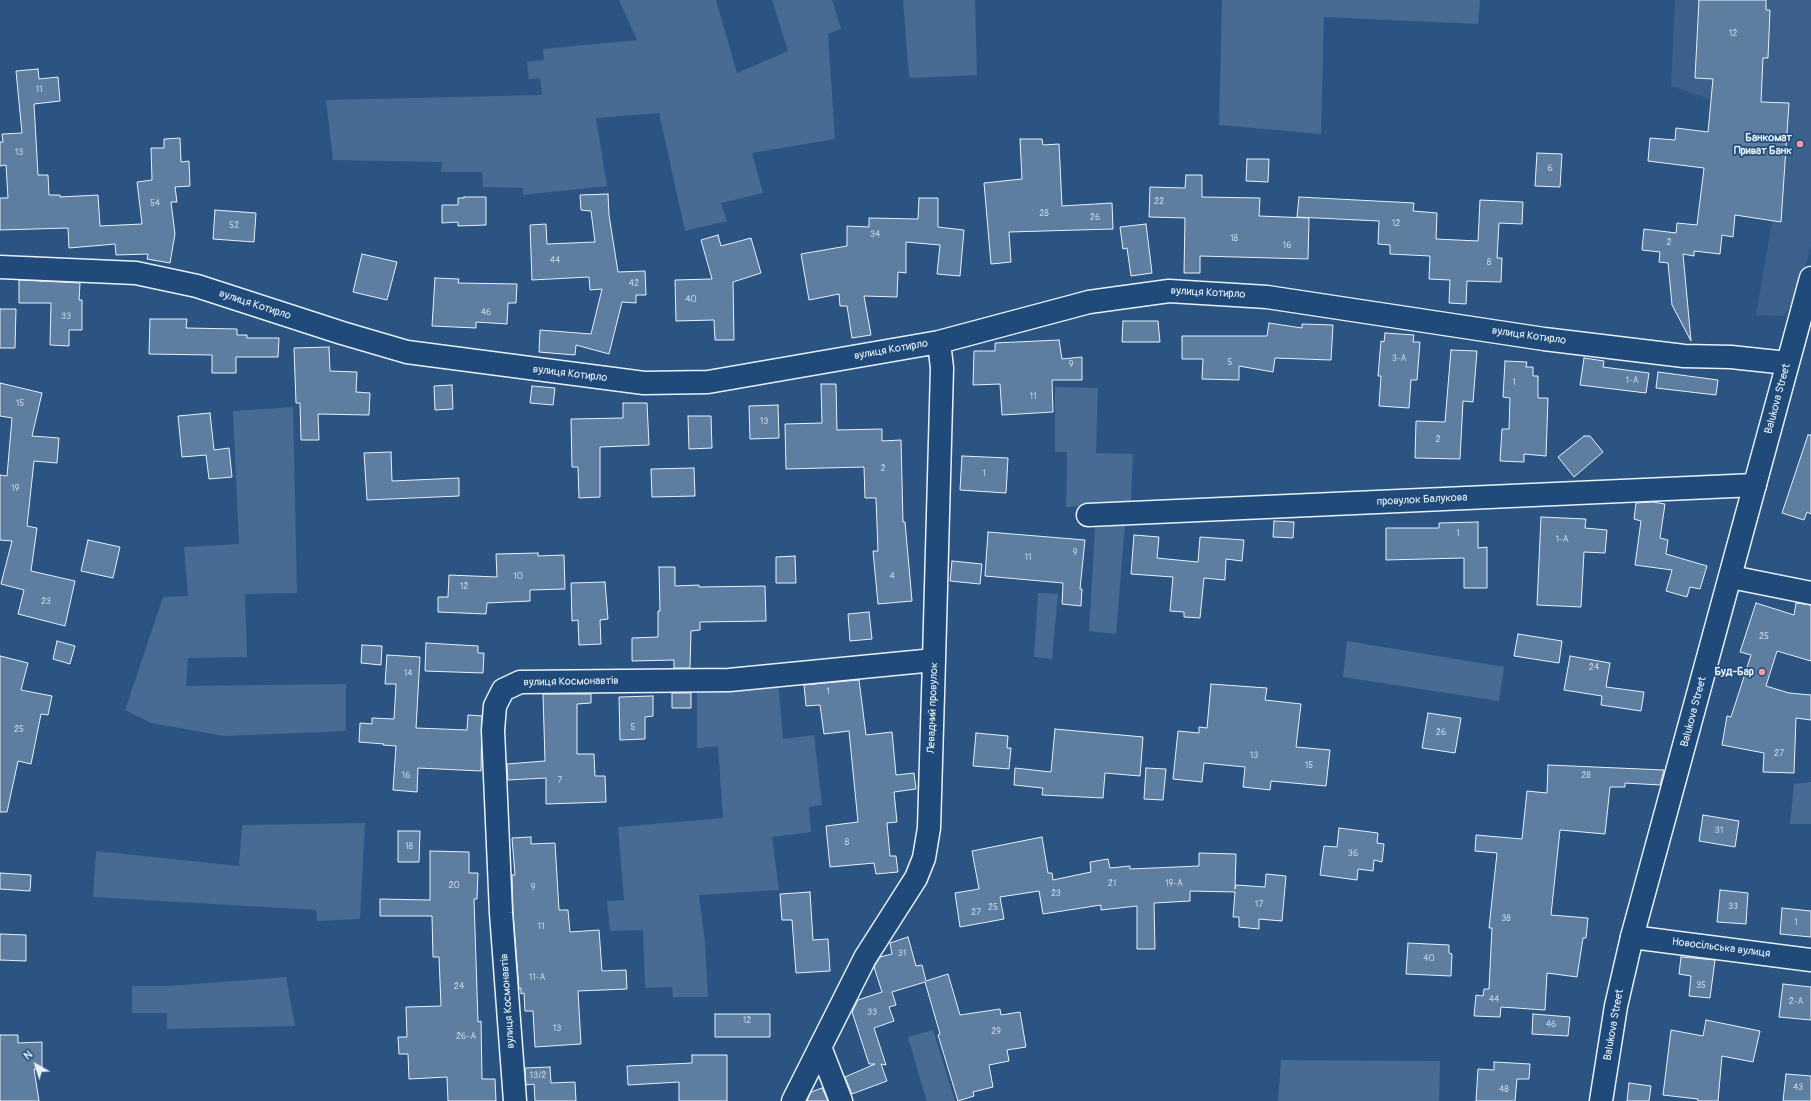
<!DOCTYPE html>
<html>
<head>
<meta charset="utf-8">
<style>
	body { margin:0 }
	#map { position:relative; width:1811px; height:1101px; overflow:hidden; background:#2b5482; font-family:Pangolin,sans-serif }
	canvas { display:block }
	.north { position:absolute; left:16px; top:1045px; width:40px; height:40px; -webkit-text-stroke:3px #1f4a7a; paint-order:stroke; rotate:321deg; font-size:11px; font-weight:700; line-height:16px; text-align:center; color:#e8f1f8 }
	.north::after { content:''; display:block; margin:auto; width:14px; height:18px; background:#e8f1f8; clip-path:polygon(50% 0,100% 100%,50% 72%,0 100%) }
</style>
</head>
<body>
<div id="map">
<canvas width="1811" height="1101"></canvas>
<div class="north">N</div>
</div>
<script>
const g = document.querySelector('canvas').getContext('2d');
g.lineJoin = 'round';
function paint(path, color) { g.fillStyle = color; g.fill(path, 'evenodd'); }
const toPath = rows => new Path2D(rows.map(r => 'M' + r).join(''));
function stroke(path, color, width, dash) { g.strokeStyle = color; g.lineWidth = width; g.lineCap = dash ? 'butt' : 'round'; g.setLineDash(dash || []); g.stroke(path); }
function write(font, color, halo, rows, align = 'center') {
  g.font = font + ' Pangolin,sans-serif'; g.lineWidth = 3.5; g.setLineDash([]); g.textBaseline = 'middle'; g.strokeStyle = halo; g.fillStyle = color; for (const [text, x, y, turn = 0] of rows) {
    g.save(); g.translate(x, y); g.rotate((+turn || 0) * Math.PI / 180); g.textAlign = isNaN(turn) ? turn : align; if (halo) g.strokeText(text, 0, 0); g.fillText(text, 0, 0); g.restore();
  }
}
const built = toPath([
	[1675,0,1811,0,1811,246,1798,294,1784,316,1756,315,1772,221,1699,209,1711,100,1671,86]
]);
const green = toPath([
	[619,0,716,0,737,73,788,51,772,0,832,0,841,29,828,34,835,139,752,153,763,193,721,203,727,221,685,231,659,113,596,118,607,186,523,195,523,188,483,187,482,172,441,172,442,162,333,160,326,100,542,95,540,78,529,79,527,62,544,60,543,49,637,40],
	[903,0,975,0,977,75,909,78],
	[1222,0,1480,0,1478,24,1324,17,1321,134,1219,125],
	[1055,387,1098,388,1096,453,1133,454,1131,503,1066,507,1067,452,1055,452],
	[293,407,297,593,245,594,247,657,188,658,186,686,346,684,346,731,224,736,151,723,125,710,163,597,188,596,184,547,239,544,233,411],
	[1125,525,1116,634,1089,631,1095,527],
	[1038,593,1058,594,1052,659,1034,657],
	[1347,641,1504,667,1499,701,1343,677],
	[778,680,783,739,814,735,822,805,809,807,811,832,772,837,779,890,699,895,705,943,708,997,673,997,672,987,645,988,643,930,610,931,607,901,624,900,618,827,723,818,718,746,697,748,697,689],
	[1811,782,1811,824,1790,824,1794,784],
	[365,823,360,919,317,921,316,910,93,897,96,851,239,866,242,825],
	[286,977,295,1026,167,1029,167,1013,132,1013,132,986,168,986],
	[933,1030,955,1101,927,1101,926,1099,908,1037],
	[1281,1060,1440,1061,1439,1101,1278,1101]
]);
const building = toPath([
	[1699,0,1766,0,1766,10,1770,10,1768,58,1763,58,1761,102,1789,103,1781,222,1735,215,1733,237,1722,235,1720,254,1694,251,1694,256,1683,254,1691,341,1672,305,1668,263,1659,262,1660,252,1642,250,1644,229,1676,233,1677,223,1697,225,1704,168,1648,161,1650,138,1675,140,1676,128,1708,132,1713,79,1695,78,1699,0],
	[38,69,39,79,58,77,60,101,34,104,38,175,48,175,49,195,60,195,60,197,98,195,100,226,142,224,137,182,152,180,151,148,164,148,164,139,180,138,181,162,189,161,190,186,175,187,177,202,171,202,175,234,170,263,147,259,148,254,116,255,115,244,69,248,68,228,0,230,0,198,8,198,6,165,0,166,0,142,3,142,2,134,22,133,16,71,38,69],
	[1020,139,1042,139,1043,145,1059,144,1062,206,1112,203,1113,229,1009,232,1011,262,991,264,984,183,1022,179,1020,139],
	[1537,153,1562,154,1560,187,1535,186,1537,153],
	[1247,159,1269,159,1268,182,1246,181,1247,159],
	[1186,175,1202,175,1202,197,1260,198,1259,216,1309,218,1308,259,1200,256,1200,273,1184,273,1185,218,1149,217,1150,187,1185,188,1186,175],
	[608,194,609,215,618,272,645,271,646,295,636,295,636,303,622,302,609,354,576,345,575,355,539,352,540,330,591,334,602,289,590,290,589,277,532,280,530,225,546,224,547,244,595,242,591,211,581,210,580,195,608,194],
	[464,197,486,197,486,225,458,226,458,222,442,223,442,205,458,205,458,198,464,198,464,197],
	[1299,197,1414,203,1413,211,1437,213,1436,239,1478,241,1480,200,1523,202,1522,224,1499,223,1497,258,1502,258,1501,282,1467,281,1466,304,1449,303,1450,280,1429,279,1430,256,1390,254,1390,245,1378,244,1379,221,1297,217,1299,197],
	[919,198,938,198,938,227,964,230,960,276,937,274,940,245,906,242,906,273,898,272,897,297,864,296,871,335,852,338,847,306,840,306,839,294,809,300,801,254,847,246,847,226,869,227,869,218,918,219,919,198],
	[215,210,256,213,254,242,213,239,215,210],
	[1146,224,1152,273,1131,276,1127,248,1123,249,1120,227,1146,224],
	[718,235,721,246,751,238,761,273,733,282,734,340,715,340,714,320,676,321,675,280,712,279,701,240,718,235],
	[362,254,397,262,387,300,353,292,362,254],
	[435,278,459,279,458,283,517,284,516,303,508,303,507,324,476,322,476,328,432,326,435,278],
	[19,280,80,283,79,300,82,300,82,330,69,330,69,346,50,345,51,303,19,303,19,280],
	[0,309,16,309,15,348,0,348,0,309],
	[150,319,187,319,186,328,237,329,237,335,247,335,247,338,279,338,278,357,236,357,236,373,212,373,212,355,149,354,150,319],
	[1123,321,1158,321,1160,342,1122,342,1123,321],
	[1269,323,1302,328,1302,324,1333,325,1331,360,1275,358,1273,372,1239,366,1239,380,1202,379,1203,359,1182,359,1182,336,1267,336,1269,323],
	[1385,333,1414,335,1413,342,1420,342,1417,380,1411,380,1409,408,1379,406,1381,376,1378,376,1381,341,1384,342,1385,333],
	[1059,340,1062,359,1082,357,1082,380,1052,380,1053,412,1002,415,1000,384,973,385,974,351,995,351,995,343,1059,340],
	[329,347,330,371,357,372,356,392,370,393,369,415,318,414,319,440,301,440,300,403,296,403,294,348,329,347],
	[1451,350,1477,351,1473,402,1463,401,1460,459,1415,458,1416,421,1445,422,1451,350],
	[1584,358,1604,361,1603,367,1649,373,1646,393,1580,385,1584,358],
	[1505,361,1527,362,1526,367,1533,367,1533,376,1538,376,1538,398,1548,398,1546,456,1524,454,1524,462,1500,461,1502,429,1509,429,1510,398,1503,397,1505,361],
	[1658,372,1718,380,1716,395,1656,388,1658,372],
	[0,383,42,393,32,436,59,438,57,463,34,461,27,526,37,528,31,571,75,581,65,626,18,614,24,590,1,584,12,541,0,540,0,475,7,476,12,418,0,416,0,383],
	[821,384,836,384,837,430,882,429,882,441,901,440,903,522,905,522,912,601,878,604,873,551,878,551,876,498,865,498,864,467,786,469,785,424,822,423,821,384],
	[452,385,453,409,435,410,434,386,452,385],
	[532,386,555,388,553,405,530,403,532,386],
	[623,403,647,403,649,445,600,447,600,497,579,498,578,467,572,467,571,419,623,418,623,403],
	[778,405,779,438,750,439,749,406,778,405],
	[210,413,214,450,229,448,232,477,209,479,206,455,182,457,178,416,210,413],
	[688,416,711,416,712,448,689,449,688,416],
	[1808,435,1811,435,1811,514,1807,512,1804,520,1782,513,1808,435],
	[1584,436,1590,436,1603,452,1574,477,1558,457,1584,436],
	[391,452,392,481,459,478,459,496,367,500,364,453,391,452],
	[962,456,1008,458,1006,493,960,490,962,456],
	[694,468,695,496,652,497,651,469,694,468],
	[1653,502,1665,504,1660,538,1668,540,1666,554,1707,566,1700,589,1690,587,1687,597,1666,591,1672,570,1635,565,1641,521,1634,519,1636,503,1653,502],
	[1541,517,1586,519,1585,528,1607,530,1605,553,1584,552,1581,607,1537,605,1541,517],
	[1274,521,1294,522,1293,538,1273,537,1274,521],
	[1478,522,1478,548,1487,547,1487,588,1464,588,1464,558,1386,560,1386,528,1439,528,1439,523,1478,522],
	[988,532,1085,540,1080,589,1082,589,1081,606,1062,604,1063,583,985,576,988,532],
	[1134,535,1159,537,1157,558,1198,562,1200,537,1244,540,1242,561,1226,559,1225,580,1204,578,1200,618,1184,617,1184,612,1170,611,1173,577,1131,574,1134,535],
	[88,540,120,547,113,578,81,571,88,540],
	[538,553,538,556,564,555,565,589,530,590,530,601,487,603,486,614,438,612,438,597,448,597,449,575,497,577,496,554,538,553],
	[795,556,796,583,776,583,776,557,795,556],
	[952,561,982,564,980,584,950,581,952,561],
	[659,567,675,567,675,586,699,585,699,587,765,586,766,621,700,622,700,630,691,631,690,668,674,668,674,660,632,661,632,638,658,637,658,611,660,611,659,567],
	[605,582,608,619,600,620,601,644,579,645,578,620,572,621,571,583,605,582],
	[1756,603,1794,615,1796,603,1811,605,1811,661,1777,651,1766,686,1789,693,1811,695,1811,720,1796,718,1794,773,1763,772,1764,753,1722,745,1727,716,1731,717,1751,655,1740,652,1756,603],
	[869,612,872,639,850,641,848,614,869,612],
	[1518,634,1562,641,1559,663,1514,656,1518,634],
	[57,641,75,646,70,664,53,659,57,641],
	[426,643,478,646,478,653,484,653,483,673,425,671,426,643],
	[362,645,382,646,381,665,361,663,362,645],
	[387,655,420,657,416,728,467,730,468,715,482,716,481,771,418,768,417,792,393,790,396,746,383,745,384,744,359,742,360,723,372,724,372,718,394,719,396,684,385,684,387,655],
	[0,656,28,663,21,690,52,696,48,715,41,714,31,764,18,761,7,812,0,812,0,656],
	[1570,656,1610,663,1606,687,1644,692,1641,711,1601,705,1602,696,1564,690,1570,656],
	[859,680,866,735,892,732,896,775,914,773,916,789,894,792,897,822,887,823,890,856,896,856,898,872,876,874,874,863,830,867,826,826,858,822,849,731,824,734,820,705,806,706,804,685,859,680],
	[1211,684,1267,688,1265,700,1301,704,1296,747,1330,750,1326,786,1271,781,1270,790,1243,787,1245,767,1204,763,1202,782,1173,779,1178,731,1199,733,1199,727,1207,728,1211,684],
	[672,693,691,693,691,708,672,708,672,693],
	[543,694,591,694,591,703,577,704,577,754,594,754,595,776,605,776,606,802,546,804,546,778,508,780,507,764,545,761,543,694],
	[653,696,653,716,645,717,645,739,620,740,619,697,653,696],
	[1428,713,1461,718,1455,753,1422,748,1428,713],
	[1055,729,1143,737,1140,776,1105,773,1103,798,1042,795,1043,788,1014,785,1015,768,1051,772,1055,729],
	[976,733,1008,736,1007,748,1011,748,1009,769,973,766,976,733],
	[1548,765,1664,770,1660,785,1625,783,1625,787,1610,787,1605,834,1560,830,1551,915,1588,918,1586,938,1583,938,1577,977,1547,973,1545,1010,1501,1007,1500,1017,1474,1016,1476,995,1483,996,1484,989,1489,989,1492,928,1489,928,1497,853,1475,851,1476,835,1522,839,1527,791,1547,793,1548,765],
	[1146,768,1166,769,1163,800,1144,799,1146,768],
	[1703,815,1739,821,1735,847,1699,841,1703,815],
	[1339,828,1378,833,1377,843,1384,844,1382,862,1374,860,1373,871,1358,869,1357,880,1320,875,1324,846,1337,847,1339,828],
	[398,831,420,831,419,862,398,862,398,831],
	[531,837,531,844,555,843,559,910,568,910,570,932,599,930,602,971,626,970,627,989,578,991,581,1044,535,1047,533,1011,525,1011,524,993,521,994,521,988,519,989,513,912,512,875,515,875,512,838,531,837],
	[1042,837,1048,873,1052,873,1053,880,1091,872,1090,862,1108,859,1110,868,1130,866,1130,869,1199,866,1199,853,1236,854,1235,889,1236,885,1265,887,1266,874,1286,876,1282,921,1259,919,1259,929,1239,927,1239,917,1233,917,1235,892,1190,891,1190,901,1154,903,1155,949,1137,949,1137,906,1101,910,1101,905,1043,914,1039,891,1000,897,1004,919,960,927,955,893,979,889,972,851,1042,837],
	[430,851,469,852,469,873,478,873,477,899,474,899,478,1022,481,1021,482,1079,495,1079,496,1101,448,1101,447,1077,409,1079,408,1054,399,1054,398,1037,407,1037,406,1007,441,1006,439,957,433,957,432,916,380,916,380,899,430,900,430,851],
	[0,873,31,875,30,891,0,889,0,873],
	[1720,890,1748,893,1746,924,1717,922,1720,890],
	[810,892,813,940,828,939,830,971,796,973,792,920,782,920,780,894,810,892],
	[1782,908,1811,911,1811,937,1780,934,1782,908],
	[0,934,26,935,26,961,0,960,0,934],
	[908,937,916,966,922,965,926,981,948,974,960,1015,1000,1009,1001,1015,1020,1012,1026,1047,1007,1050,1009,1061,989,1065,993,1087,973,1092,974,1096,958,1101,938,1035,940,1034,925,982,892,992,896,1005,889,1007,894,1021,874,1028,886,1065,881,1064,887,1081,852,1094,845,1077,875,1064,869,1064,852,1012,858,1000,882,992,874,967,880,957,892,954,890,943,908,937],
	[1408,943,1449,945,1449,953,1452,954,1451,976,1406,974,1408,943],
	[1681,957,1715,960,1710,998,1689,996,1691,976,1679,974,1681,957],
	[1783,984,1811,987,1811,1020,1779,1017,1783,984],
	[715,1014,770,1014,770,1037,715,1037,715,1014],
	[1533,1014,1570,1017,1568,1036,1532,1034,1533,1014],
	[1706,1020,1760,1031,1753,1062,1722,1056,1718,1101,1698,1101,1698,1099,1663,1095,1671,1030,1703,1036,1706,1020],
	[0,1035,18,1035,18,1043,42,1042,42,1069,34,1069,39,1101,0,1101,0,1035],
	[692,1055,727,1055,727,1101,679,1101,679,1082,628,1085,627,1066,692,1063,692,1055],
	[1494,1062,1530,1064,1529,1079,1517,1079,1515,1101,1476,1101,1478,1069,1494,1070,1494,1062],
	[550,1067,551,1083,575,1082,576,1101,535,1101,534,1084,526,1085,525,1068,550,1067],
	[1786,1074,1811,1076,1811,1101,1783,1101,1786,1074],
	[1629,1083,1651,1086,1649,1101,1627,1101,1629,1083],
	[822,1088,828,1101,807,1101,811,1092,822,1088]
]);
const minor = toPath([
	[0,267,136,273,197,286,342,333,407,352,644,383,708,382,939,342,1089,302,1169,291,1267,297,1544,339,1684,356,1731,357,1787,363],
	[1088,515,1755,485],
	[1731,577,1811,593],
	[1632,937,1811,960],
	[820,1047,841,1101],
	[515,1101,501,913,493,730,495,706,503,690,520,682,729,680,934,660],
	[793,1101,865,958,916,878,924,858,929,828,934,660,942,368,939,342]
]);
const major = toPath([
	[1601,1101,1616,1006,1632,937,1811,278]
]);
const markers = [
	[1800,144,4,"#ff9aa2"],
	[1762,672,4,"#ff9aa2"]
];
const numberNames = [
	["12",1733,34],
	["11",39,90],
	["13",19,153],
	["6",1550,169],
	["22",1159,202],
	["54",155,204],
	["28",1044,214],
	["26",1095,218],
	["12",1396,224],
	["52",234,226],
	["34",875,235],
	["18",1234,239],
	["2",1669,243],
	["16",1287,246],
	["44",555,261],
	["8",1489,263],
	["42",634,284],
	["40",691,300],
	["46",486,313],
	["33",66,317],
	["3-А",1399,359],
	["5",1230,363],
	["9",1071,365],
	["1-А",1632,381],
	["1",1514,383],
	["11",1033,397],
	["15",20,404],
	["13",764,422],
	["2",1438,440],
	["2",883,469],
	["1",984,474],
	["19",15,489],
	["1",1458,534],
	["1-А",1562,540],
	["9",1075,553],
	["11",1028,558],
	["10",518,577],
	["4",892,577],
	["12",464,587],
	["23",46,602],
	["25",1764,637],
	["24",1594,668],
	["14",408,674],
	["1",828,692],
	["5",633,728],
	["25",19,730],
	["26",1441,733],
	["27",1779,754],
	["13",1254,756],
	["15",1309,766],
	["16",406,776],
	["28",1586,776],
	["7",560,781],
	["31",1719,831],
	["8",847,843],
	["18",409,847],
	["36",1353,854],
	["21",1112,884],
	["19-А",1174,884],
	["20",454,886],
	["9",533,888],
	["23",1056,894],
	["17",1259,905],
	["33",1733,907],
	["25",993,908],
	["27",976,913],
	["38",1506,919],
	["1",1796,923],
	["11",541,927],
	["31",902,954],
	["40",1429,959],
	["11-А",537,978],
	["35",1701,986],
	["24",459,987],
	["44",1494,1000],
	["2-А",1796,1002],
	["33",872,1013],
	["12",747,1021],
	["46",1551,1025],
	["13",557,1029],
	["29",996,1032],
	["26-А",466,1037],
	["13/2",538,1076],
	["43",1798,1088],
	["48",1504,1090]
];
const poiNames = [
	["Банкомат",1792,138],
	["Приват Банк",1792,151],
	["Буд-Бар",1754,672]
];
const streetNames = [
	["вулиця Котирло",1208,293,3],
	["вулиця Котирло",255,305,18],
	["вулиця Котирло",1529,336,8],
	["вулиця Котирло",891,350,-10],
	["вулиця Котирло",570,374,7],
	["Balukova Street",1778,399,-75],
	["провулок Балукова",1422,500,-3],
	["вулиця Космонавтів",571,682,-1],
	["Левадний провулок",933,708,-88],
	["Balukova Street",1694,712,-75],
	["Новосільська вулиця",1721,948,7],
	["вулиця Космонавтів",508,1001,-94],
	["Balukova Street",1614,1025,-80]
];
paint(built, '#3a608b');
paint(green, '#476b93');
paint(building, '#5d7da1');
stroke(building, '#e8f1f8', 1);
stroke(minor, '#e8f1f8', 25);
stroke(major, '#e8f1f8', 25);
stroke(minor, '#1f4a7a', 22);
stroke(major, '#1f4a7a', 22);
for (const [x, y, r, color] of markers) { const dot = new Path2D(); dot.arc(x, y, r, 0, 2 * Math.PI); g.fillStyle = color; g.fill(dot); stroke(dot, '#1f4a7a', 1.5); }
write('9px', '#c5d4e2', null, numberNames);
write('bold 11px', '#e8f1f8', '#1f4a7a', poiNames, 'right');
write('11px', '#e8f1f8', '#1f4a7a', streetNames);
</script>
</body>
</html>
